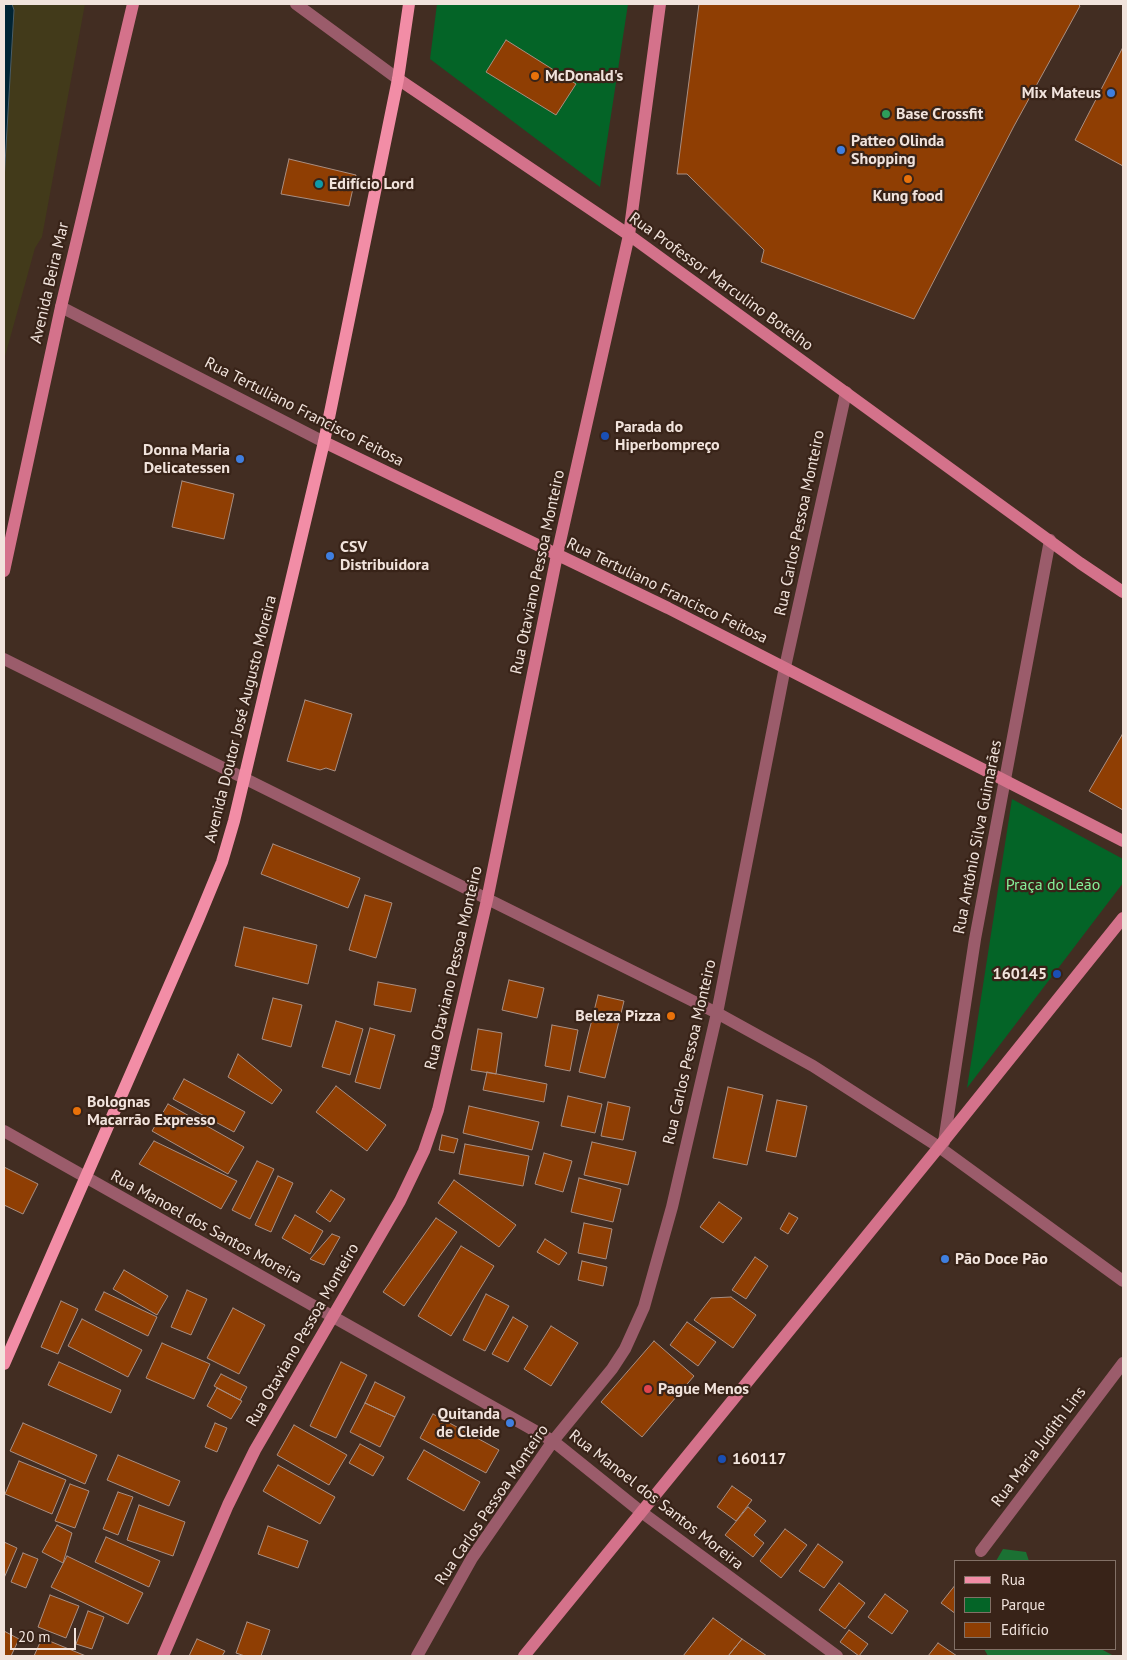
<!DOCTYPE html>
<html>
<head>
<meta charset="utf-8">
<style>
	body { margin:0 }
	#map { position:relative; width:1127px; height:1660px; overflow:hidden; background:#422d22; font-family:"PT Sans",sans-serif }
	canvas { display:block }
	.frame { position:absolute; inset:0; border:5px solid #f1e3dc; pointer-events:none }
	.legend { position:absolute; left:954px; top:1560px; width:162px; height:90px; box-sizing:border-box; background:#382318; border:1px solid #827066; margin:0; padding:6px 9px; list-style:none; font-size:15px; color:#f1e3dc }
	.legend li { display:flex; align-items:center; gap:10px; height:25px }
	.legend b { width:25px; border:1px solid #827066 }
	.scale { position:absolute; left:10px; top:1628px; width:66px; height:22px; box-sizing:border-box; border:2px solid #f1e3dc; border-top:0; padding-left:6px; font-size:15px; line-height:18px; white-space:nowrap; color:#f1e3dc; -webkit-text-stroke:4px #382318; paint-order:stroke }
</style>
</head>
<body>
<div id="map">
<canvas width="1127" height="1660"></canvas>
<div class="frame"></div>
<ul class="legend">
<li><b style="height:6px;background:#f28da6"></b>Rua</li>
<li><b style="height:14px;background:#046427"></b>Parque</li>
<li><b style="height:14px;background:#8f3e03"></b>Edifício</li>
</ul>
<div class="scale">20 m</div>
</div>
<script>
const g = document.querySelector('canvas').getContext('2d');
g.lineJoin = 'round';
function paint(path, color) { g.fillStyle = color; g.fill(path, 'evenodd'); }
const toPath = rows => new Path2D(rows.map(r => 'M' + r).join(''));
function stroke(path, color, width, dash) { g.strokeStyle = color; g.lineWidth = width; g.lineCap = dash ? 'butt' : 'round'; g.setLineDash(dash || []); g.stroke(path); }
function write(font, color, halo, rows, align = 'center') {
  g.font = font + ' "PT Sans",sans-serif'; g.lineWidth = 4.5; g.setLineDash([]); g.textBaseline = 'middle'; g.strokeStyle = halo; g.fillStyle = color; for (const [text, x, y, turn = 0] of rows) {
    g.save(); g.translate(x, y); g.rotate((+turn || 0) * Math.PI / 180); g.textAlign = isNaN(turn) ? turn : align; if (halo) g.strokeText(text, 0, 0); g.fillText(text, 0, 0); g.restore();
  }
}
const green = toPath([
	[437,4,628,4,600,187,430,59],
	[1012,799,1123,859,1123,883,967,1088]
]);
const forest = toPath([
	[1003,1549,1026,1552,1029,1561,996,1561],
	[984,1649,1101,1649,1114,1656,988,1656]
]);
const sand = toPath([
	[12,4,85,4,42,237,35,248,4,360,4,181,14,10]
]);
const water = toPath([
	[4,4,12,4,14,10,4,181,4,4]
]);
const building = toPath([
	[699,4,1078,4,1080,6,1014,126,914,319,761,262,764,250,687,174,677,174,699,4],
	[506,40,576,84,556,115,486,72,506,40],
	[1123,47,1123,166,1075,140,1123,47],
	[289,159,356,175,349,206,281,194,289,159],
	[182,481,234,494,224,539,172,527,182,481],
	[305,700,352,714,335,771,326,768,320,770,287,761,305,700],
	[1122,735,1123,736,1123,810,1089,791,1122,735],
	[273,844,360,878,348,908,261,874,273,844],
	[365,895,392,903,376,958,349,950,365,895],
	[244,927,317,945,308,984,235,966,244,927],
	[509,980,544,988,537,1018,502,1010,509,980],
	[378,982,416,989,411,1012,374,1005,378,982],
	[598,995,624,1001,605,1078,579,1072,598,995],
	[273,998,302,1005,291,1047,262,1039,273,998],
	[336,1021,363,1029,350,1075,322,1067,336,1021],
	[552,1025,578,1030,570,1071,545,1066,552,1025],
	[370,1028,395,1035,380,1089,355,1082,370,1028],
	[478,1029,502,1033,496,1074,471,1070,478,1029],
	[238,1054,282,1090,272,1104,228,1077,238,1054],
	[487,1072,547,1084,544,1102,483,1090,487,1072],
	[184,1079,245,1112,234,1132,173,1099,184,1079],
	[336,1086,386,1125,367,1151,316,1112,336,1086],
	[728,1087,763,1095,747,1165,713,1158,728,1087],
	[568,1096,602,1104,595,1133,561,1126,568,1096],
	[777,1100,807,1106,796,1157,766,1151,777,1100],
	[608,1102,630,1107,623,1140,601,1136,608,1102],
	[168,1104,244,1147,228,1174,152,1131,168,1104],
	[469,1106,539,1122,532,1150,463,1133,469,1106],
	[442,1135,458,1139,454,1153,439,1150,442,1135],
	[154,1141,237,1181,221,1209,139,1164,154,1141],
	[592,1142,636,1152,628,1185,584,1175,592,1142],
	[465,1144,529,1156,523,1186,459,1174,465,1144],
	[544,1153,572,1161,563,1192,535,1184,544,1153],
	[257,1161,274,1169,250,1219,232,1210,257,1161],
	[4,1167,38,1184,23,1214,4,1205,4,1167],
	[278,1176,293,1183,271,1232,255,1225,278,1176],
	[579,1178,621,1189,613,1222,571,1212,579,1178],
	[454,1180,516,1225,499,1247,438,1203,454,1180],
	[331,1190,345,1199,330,1222,316,1212,331,1190],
	[719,1202,742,1218,723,1243,700,1227,719,1202],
	[789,1213,798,1218,788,1234,780,1229,789,1213],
	[295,1215,323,1231,310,1254,282,1238,295,1215],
	[436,1218,457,1232,404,1306,383,1292,436,1218],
	[584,1223,612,1229,606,1259,578,1253,584,1223],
	[332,1234,340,1237,324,1265,310,1259,332,1234],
	[545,1239,567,1253,559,1265,537,1252,545,1239],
	[461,1246,494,1266,451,1336,418,1316,461,1246],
	[755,1257,768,1266,746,1299,732,1290,755,1257],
	[582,1261,607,1267,603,1286,578,1280,582,1261],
	[124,1270,168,1296,157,1315,113,1289,124,1270],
	[187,1290,207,1299,191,1335,171,1327,187,1290],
	[104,1292,157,1317,148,1336,95,1310,104,1292],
	[486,1294,509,1306,485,1351,463,1340,486,1294],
	[731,1297,756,1315,733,1348,694,1320,711,1298,731,1297],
	[61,1301,78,1309,58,1354,41,1347,61,1301],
	[233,1308,265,1325,239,1374,207,1358,233,1308],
	[513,1317,528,1326,508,1362,492,1354,513,1317],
	[82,1319,142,1350,128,1377,68,1346,82,1319],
	[687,1322,716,1342,698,1366,670,1345,687,1322],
	[551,1326,578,1343,551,1386,524,1369,551,1326],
	[654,1341,694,1376,642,1437,601,1402,654,1341],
	[162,1343,210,1364,194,1399,146,1378,162,1343],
	[59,1362,121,1390,111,1413,48,1385,59,1362],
	[341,1362,367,1375,336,1438,310,1426,341,1362],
	[221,1374,247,1387,240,1400,214,1386,221,1374],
	[375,1382,405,1397,395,1417,365,1403,375,1382],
	[217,1388,242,1401,231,1419,207,1406,217,1388],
	[365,1403,395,1417,380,1447,350,1432,365,1403],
	[433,1414,499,1450,486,1473,420,1438,433,1414],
	[23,1423,97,1455,85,1484,10,1451,23,1423],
	[215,1423,227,1428,217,1452,205,1447,215,1423],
	[294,1425,347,1455,329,1485,277,1455,294,1425],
	[360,1444,384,1457,373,1476,349,1463,360,1444],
	[424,1450,480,1482,464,1511,407,1479,424,1450],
	[118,1455,180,1481,169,1506,107,1480,118,1455],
	[19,1461,66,1480,52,1514,5,1494,19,1461],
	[278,1465,335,1497,320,1524,263,1491,278,1465],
	[70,1484,89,1491,75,1528,55,1521,70,1484],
	[732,1486,752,1500,736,1521,717,1507,732,1486],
	[118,1492,133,1497,118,1535,103,1529,118,1492],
	[139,1505,185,1522,173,1556,127,1540,139,1505],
	[748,1507,766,1521,754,1535,764,1543,753,1557,725,1535,748,1507],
	[57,1525,72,1533,63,1563,42,1552,57,1525],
	[268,1526,308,1541,298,1568,258,1554,268,1526],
	[785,1529,807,1545,781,1578,760,1561,785,1529],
	[106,1537,160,1561,149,1587,95,1562,106,1537],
	[4,1542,17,1548,4,1578,4,1542],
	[818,1544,843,1562,824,1588,799,1571,818,1544],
	[23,1553,38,1559,26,1588,11,1582,23,1553],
	[67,1556,143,1593,128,1624,51,1587,67,1556],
	[839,1583,865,1603,845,1629,819,1610,839,1583],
	[956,1584,956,1614,941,1603,956,1584],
	[885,1594,908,1611,892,1634,868,1617,885,1594],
	[50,1595,79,1606,66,1638,38,1627,50,1595],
	[88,1611,104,1617,92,1649,76,1644,88,1611],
	[713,1618,742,1639,728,1656,683,1656,713,1618],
	[247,1622,270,1630,261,1656,245,1656,236,1653,247,1622],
	[849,1630,868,1644,859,1656,840,1642,849,1630],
	[4,1631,19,1639,11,1656,4,1656,4,1631],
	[42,1638,86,1656,34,1656,42,1638],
	[197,1639,225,1651,222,1656,189,1656,197,1639],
	[742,1639,767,1656,730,1656,729,1655,742,1639],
	[938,1643,957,1656,928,1656,938,1643]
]);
const street = toPath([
	[296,4,398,79],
	[61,307,324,442],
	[4,659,717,1013,813,1066,939,1147,1123,1281],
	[4,1131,553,1441,640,1511,837,1656],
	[944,1142,975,939,1050,540],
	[981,1551,1123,1363],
	[417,1656,472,1558,553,1441,612,1369,625,1349,644,1307,672,1207,717,1013,785,667,846,392]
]);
const secondary = toPath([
	[398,79,629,235,1080,563,1123,592],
	[324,442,668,608,1123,841],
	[4,571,61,307,133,4],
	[163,1656,228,1505,255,1450,400,1201,424,1151,438,1110,487,900,557,555,629,235,660,4],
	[524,1656,939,1147,1123,918]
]);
const primary = toPath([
	[4,1364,198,920,222,862,234,821,324,442,398,79,409,4]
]);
const markers = [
	[535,76,5,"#e8710a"],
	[1111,93,5,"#3f7fe0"],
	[886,114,5,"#2e9e5b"],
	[841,150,5,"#3f7fe0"],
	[908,179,5,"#e8710a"],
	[319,184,5,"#0f9aa8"],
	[605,436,5,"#1a4fb4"],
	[240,459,5,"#3f7fe0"],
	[330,556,5,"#3f7fe0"],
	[1057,974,5,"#1a4fb4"],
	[671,1016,5,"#e8710a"],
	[77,1111,5,"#e8710a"],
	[945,1259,5,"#3f7fe0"],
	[648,1389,5,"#e0444e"],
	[510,1423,5,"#3f7fe0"],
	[722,1459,5,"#1a4fb4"]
];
const poiNames = [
	["McDonald's",545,76],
	["Mix Mateus",1101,93,"right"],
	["Base Crossfit",896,114],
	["Patteo Olinda",851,141],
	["Shopping",851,159],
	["Edifício Lord",329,184],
	["Kung food",908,196,"center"],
	["Parada do",615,427],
	["Hiperbompreço",615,445],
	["Donna Maria",230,450,"right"],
	["Delicatessen",230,468,"right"],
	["CSV",340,547],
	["Distribuidora",340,565],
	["160145",1047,974,"right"],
	["Beleza Pizza",661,1016,"right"],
	["Bolognas",87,1102],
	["Macarrão Expresso",87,1120],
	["Pão Doce Pão",955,1259],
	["Pague Menos",658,1389],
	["Quitanda",500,1414,"right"],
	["de Cleide",500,1432,"right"],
	["160117",732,1459]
];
const streetNames = [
	["Rua Professor Marculino Botelho",721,282,36],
	["Avenida Beira Mar",50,283,-77],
	["Rua Tertuliano Francisco Feitosa",304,412,27],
	["Rua Carlos Pessoa Monteiro",800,523,-78],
	["Rua Otaviano Pessoa Monteiro",538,572,-78],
	["Rua Tertuliano Francisco Feitosa",667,591,26],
	["Avenida Doutor José Augusto Moreira",241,719,-76],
	["Rua Antônio Silva Guimarães",978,837,-79],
	["Rua Otaviano Pessoa Monteiro",454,968,-77],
	["Rua Carlos Pessoa Monteiro",690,1052,-77],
	["Rua Manoel dos Santos Moreira",206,1227,29],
	["Rua Otaviano Pessoa Monteiro",303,1335,-60],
	["Rua Maria Judith Lins",1039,1447,-53],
	["Rua Manoel dos Santos Moreira",656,1500,38],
	["Rua Carlos Pessoa Monteiro",492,1505,-56]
];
const parkNames = [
	["Praça do Leão",1053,885]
];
paint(green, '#046427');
paint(forest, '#1b7133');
paint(sand, '#423a1a');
paint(water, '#012434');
stroke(water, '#495d66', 1);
paint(building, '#8f3e03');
stroke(building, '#a98e81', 1);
stroke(street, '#9b5c6b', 12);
stroke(secondary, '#d4728b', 12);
stroke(primary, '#f28da6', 12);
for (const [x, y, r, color] of markers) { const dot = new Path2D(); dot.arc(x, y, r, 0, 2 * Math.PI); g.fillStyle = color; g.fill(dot); stroke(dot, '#382318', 2); }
write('bold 16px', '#f1e3dc', '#382318', poiNames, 'left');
write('16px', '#f1e3dc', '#382318', streetNames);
write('16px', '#85ef99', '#382318', parkNames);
</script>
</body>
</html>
